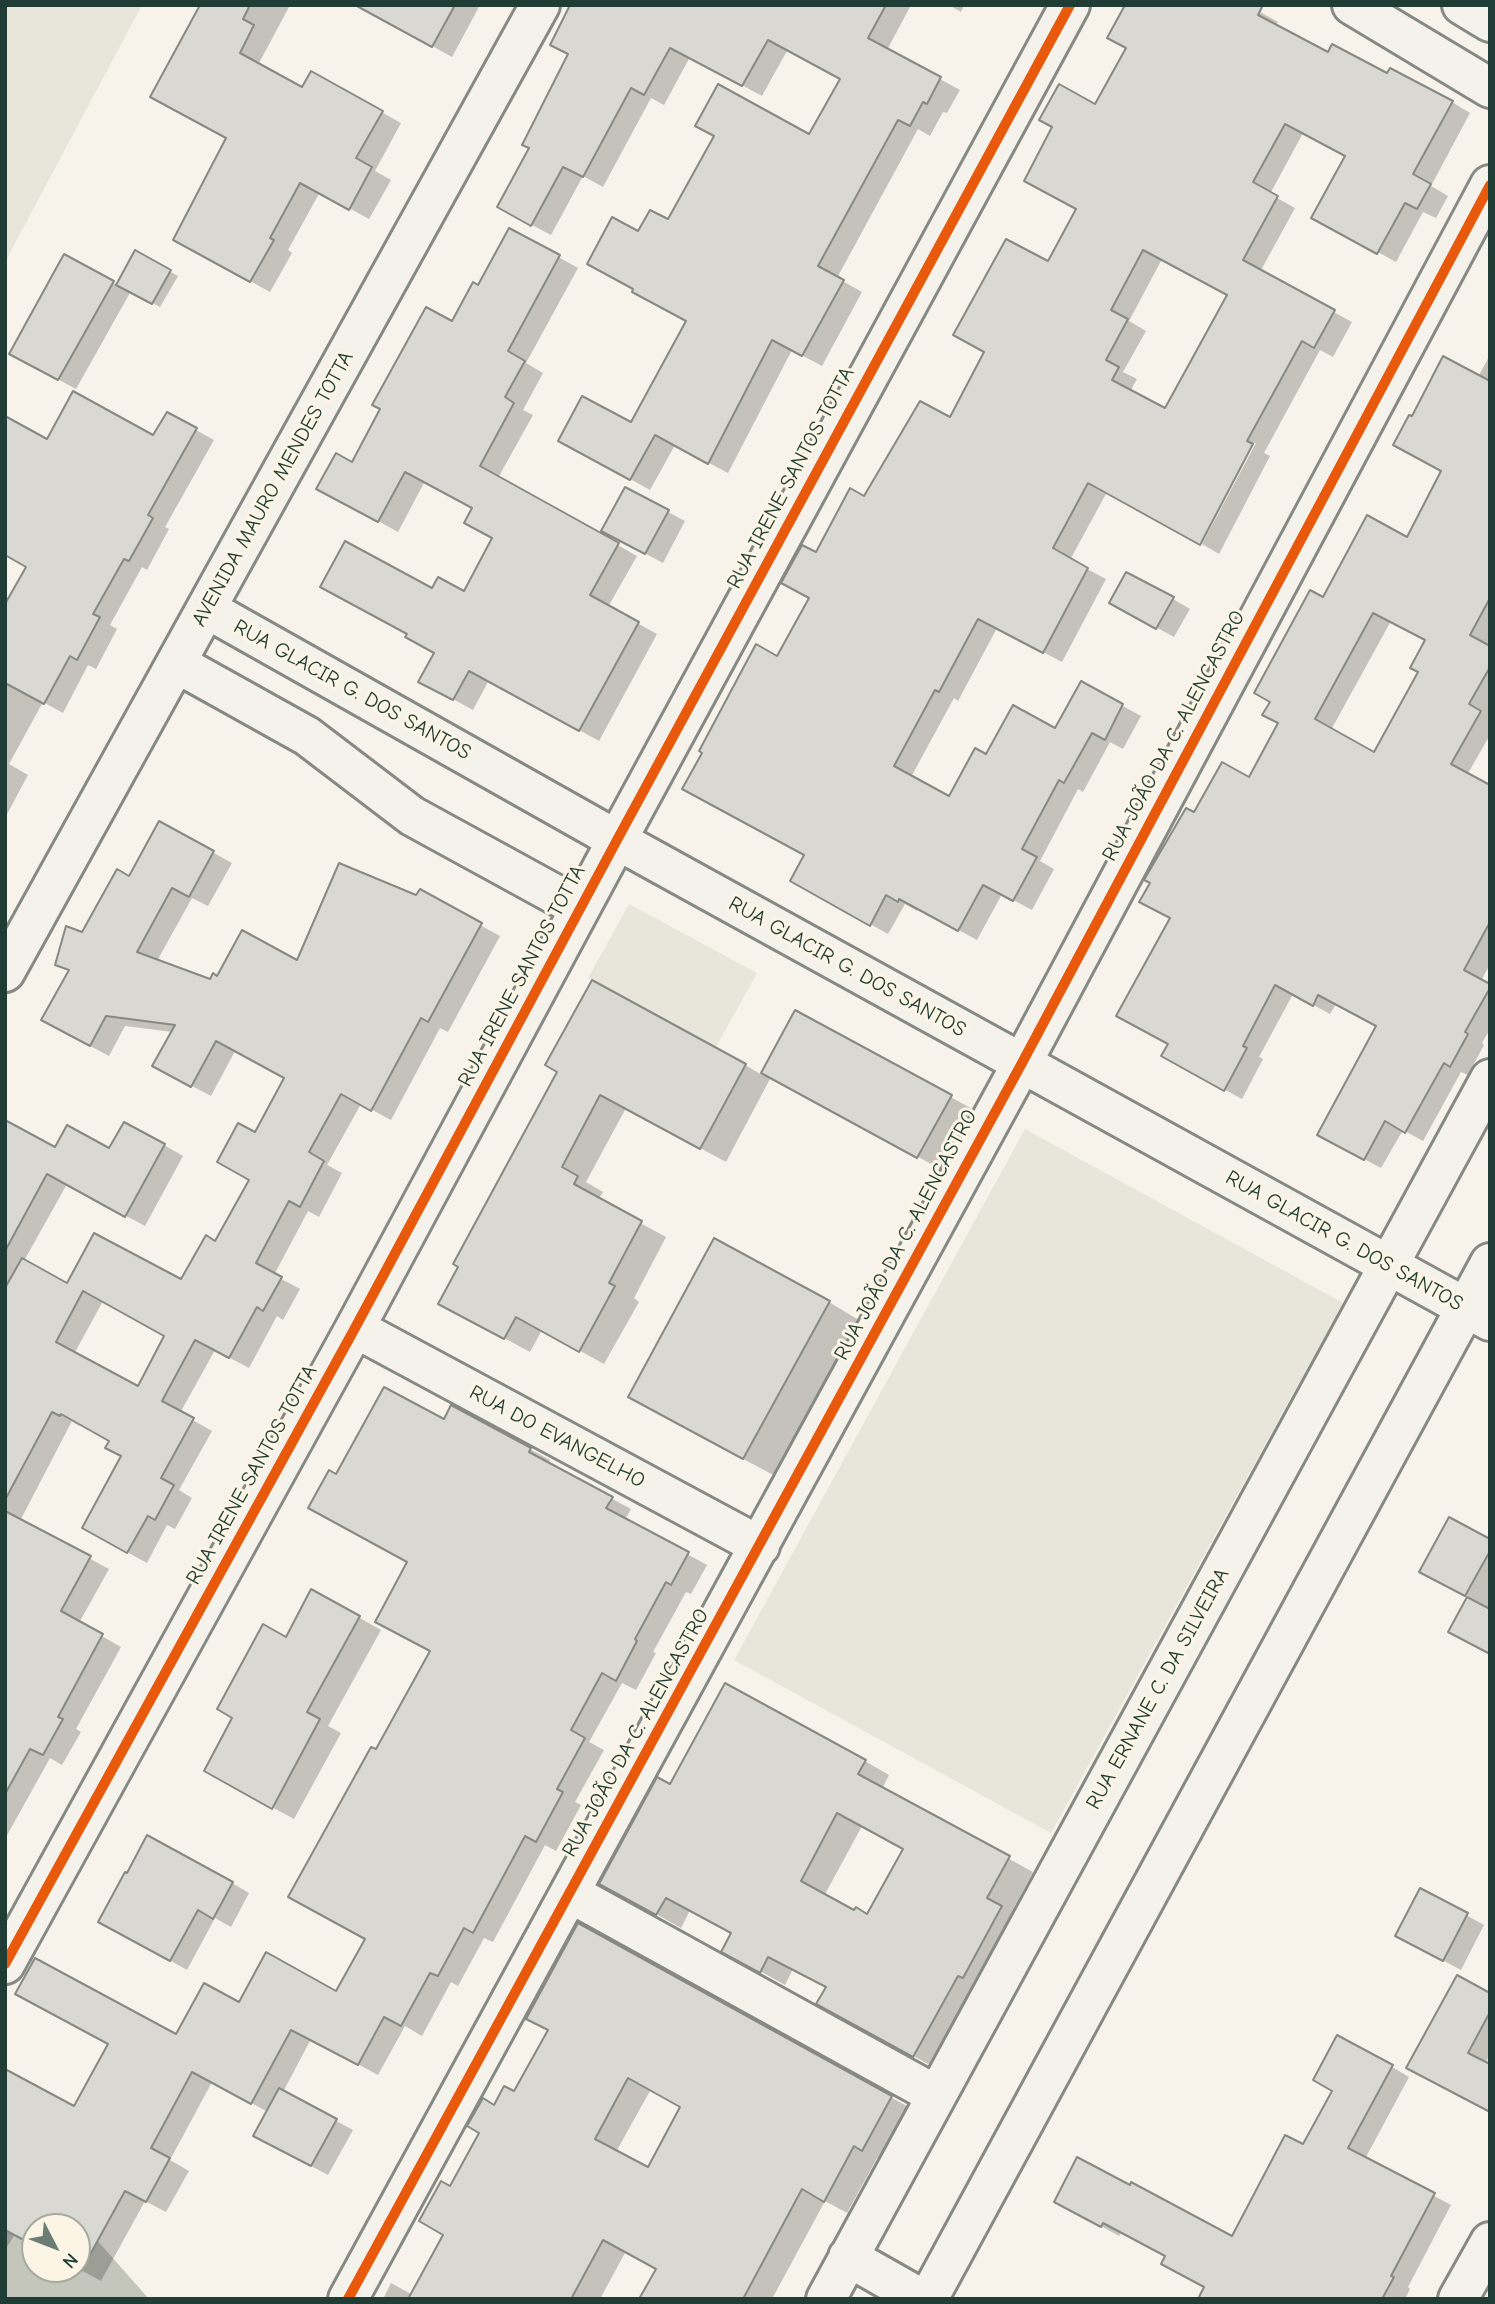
<!DOCTYPE html>
<html>
<head>
<meta charset="utf-8">
<style>
	body { margin:0 }
	#map { position:relative; width:1495px; height:2304px; overflow:hidden; background:#f7f3ea; font-family:"Comic Neue",sans-serif }
	canvas { display:block }
	.frame { position:absolute; inset:0; border:7px solid #1f3d34; pointer-events:none }
	.north { position:absolute; left:21px; top:2213px; width:70px; height:70px; box-sizing:border-box; background:#fcf5e5; border:2px solid #a4ab9e; border-radius:50%; rotate:132deg; font-size:19px; font-weight:700; line-height:28px; text-align:center; color:#1f3d34 }
	.north::after { content:''; display:block; margin:auto; width:24px; height:32px; background:#6b7d74; clip-path:polygon(50% 0,100% 100%,50% 72%,0 100%) }
</style>
</head>
<body>
<div id="map">
<canvas width="1495" height="2304"></canvas>
<div class="frame"></div>
<div class="north">N</div>
</div>
<script>
const g = document.querySelector('canvas').getContext('2d');
g.lineJoin = 'round';
function paint(path, color) { g.fillStyle = color; g.fill(path, 'evenodd'); }
const toPath = rows => new Path2D(rows.map(r => 'M' + r).join(''));
function stroke(path, color, width, dash) { g.strokeStyle = color; g.lineWidth = width; g.lineCap = dash ? 'butt' : 'round'; g.setLineDash(dash || []); g.stroke(path); }
function write(font, color, halo, rows, align = 'center') {
  g.font = font + ' "Comic Neue",sans-serif'; g.lineWidth = 6; g.setLineDash([]); g.textBaseline = 'middle'; g.strokeStyle = halo; g.fillStyle = color; for (const [text, x, y, turn = 0] of rows) {
    g.save(); g.translate(x, y); g.rotate((+turn || 0) * Math.PI / 180); g.textAlign = isNaN(turn) ? turn : align; if (halo) g.strokeText(text, 0, 0); g.fillText(text, 0, 0); g.restore();
  }
}
const green = toPath([
	[5,5,142,5,5,262],
	[629,904,757,973,716,1047,588,978],
	[1025,1129,1343,1303,1051,1833,734,1660]
]);
const water = toPath([
	[5,2136,149,2299,5,2299],
	[35,2227,77,2227,77,2269,35,2269]
]);
const shadow = toPath([
	[203,5,290,5,258,65,302,89,311,73,401,123,375,171,391,180,369,219,320,192,288,250,292,253,270,292,194,250,228,138],
	[368,5,480,5,452,57,371,12],
	[573,5,911,5,887,50,960,90,947,113,943,112,930,136,918,129,837,278,862,292,822,366,792,350,728,473,675,445,650,490,580,451,632,425,688,321,639,233,668,221,810,136,842,79,788,49,762,96,690,57,664,105,651,98,603,187,583,176,551,235,519,218,531,148,570,54],
	[949,5,964,5,961,12],
	[1248,5,1278,22,1275,26,1328,54,1388,76,1452,102,1470,113,1431,186,1448,196,1436,218,1423,212,1396,262,1332,227,1347,156,1303,133,1270,194,1295,208,1260,272,1352,322,1333,357,1320,350,1264,453,1270,456,1219,554,1202,544,1256,443,1252,443,1199,543,1107,492,1070,560,1106,579,1062,662,997,628,958,701,954,698,911,777,950,798,987,757,1056,730,1081,683,1141,716,1123,749,1110,742,1083,792,1078,789,1040,861,1054,869,1032,910,1002,894,977,940,918,908,917,911,905,904,888,934,792,881,806,855,778,658,811,598,816,555,865,498,950,419,1048,263,1078,209,1096,106],
	[1162,259,1229,295,1165,411,1130,392,1137,379,1123,372,1146,331,1129,321],
	[510,230,578,268,526,363,543,373,523,410,533,415,498,478,637,556,608,607,657,634,599,741,489,680,473,710,440,692,433,590,465,593,494,538,475,508,425,481,398,532,338,499,352,464,479,287],
	[136,253,178,276,160,307,131,291,76,389,28,363,64,256,118,285],
	[1490,355,1490,735,1467,775,1490,787,1490,964,1481,981,1490,986,1490,1029,1482,1043,1484,1045,1468,1075,1461,1072,1423,1141,1403,1130,1381,1168,1336,1144,1378,1026,1336,1004,1330,1014,1293,994,1259,1057,1263,1059,1242,1099,1180,1066,1170,1044,1172,918,1195,814,1250,779,1280,723,1324,599,1408,539,1443,471,1412,418,1478,377],
	[1391,621,1427,640,1420,671,1375,754,1331,730],
	[167,414,214,440,165,527,169,529,147,570,142,567,110,625,117,629,96,669,88,665,63,713,43,702,9,764,28,775,5,818,5,608,29,566,48,442,154,438],
	[668,512,685,521,663,563,620,540],
	[1173,599,1190,609,1174,637,1128,612],
	[160,823,232,863,208,906,192,898,157,961,210,981,218,978,298,963,417,898,420,892,500,936,448,1032,440,1028,391,1120,361,1104,327,1165,342,1173,319,1217,308,1211,274,1275,300,1289,283,1320,277,1316,249,1368,215,1350,180,1413,212,1431,179,1490,192,1498,175,1529,167,1525,147,1563,103,1539,123,1456,111,1440,80,1424,79,1426,72,1421,20,1521,109,1569,79,1623,121,1647,76,1729,81,1732,62,1765,50,1758,5,1839,5,1122,56,1149,110,1151,164,1145,183,1156,145,1226,67,1184,24,1261,68,1285,182,1282,216,1243,251,1180,255,1134,286,1078,235,1051,211,1096,173,1076,173,1032,125,1026,109,1056,62,1031,71,972,57,964,129,878],
	[103,1301,166,1335,138,1388,74,1354],
	[796,1012,976,1111,944,1171,771,1077,726,1162,626,1108,586,1182,603,1192,598,1200,666,1237,634,1298,639,1302,604,1364,542,1330,530,1352,465,1317,560,1072,745,1065,762,1075],
	[829,1302,862,1322,777,1477,663,1416],
	[452,1407,530,1449,550,1460,548,1464,631,1509,625,1520,707,1565,691,1594,686,1592,653,1652,656,1653,636,1690,622,1683,589,1742,604,1750,575,1802,581,1805,556,1851,545,1845,493,1942,484,1938,458,1986,451,1982,422,2036,405,2026,378,2075,311,2039,283,2092,353,2130,328,2175,272,2145,268,2112,212,2082,170,2160,189,2171,166,2212,145,2201,101,2281,77,2268,77,2227,35,2227,35,2245,15,2234,7,2247,5,2246,5,2071,74,2108,176,2036,240,2004,337,1993,367,1939,376,1752,432,1651,409,1562,337,1476,444,1421],
	[1490,1541,1490,1653,1451,1631,1469,1597,1439,1581],
	[312,1591,381,1630,328,1726,341,1733,294,1819,227,1783,286,1639],
	[865,1761,889,1775,882,1789,1033,1872,1011,1913,1025,1922,937,2069,843,2017,828,1987,793,1969,785,1985,724,1951,733,1933,690,1910,681,1928,626,1897,671,1787],
	[862,1826,905,1849,868,1916,855,1912,824,1896],
	[232,1883,249,1893,231,1927,215,1918,187,1970,117,1931],
	[1421,1890,1484,1925,1461,1970,1414,1945],
	[579,1925,914,2110,885,2162,877,2158,847,2213,825,2201,772,2299,655,2299,658,2269,626,2251,600,2299,383,2299,391,2283,413,2295,445,2234,451,2188,495,2107,515,2094,550,2030],
	[651,2089,682,2107,649,2170,616,2152],
	[1490,1995,1490,2054,1485,2064,1426,2077],
	[1392,2067,1409,2077,1365,2159,1451,2205,1408,2287,1410,2289,1405,2299,1200,2299,1207,2287,1167,2256,1122,2231,1119,2236,1074,2211,1232,2238,1304,2147]
]);
const building = toPath([
	[200,5,250,5,243,19,254,25,240,53,302,87,311,71,383,111,356,158,372,167,349,210,300,183,270,238,274,240,250,282,173,240,226,138,150,97,200,5],
	[355,5,455,5,432,47,355,5],
	[570,5,886,5,868,38,941,77,927,104,923,102,910,126,898,120,818,266,844,280,802,356,772,340,708,464,655,435,630,480,558,441,582,396,631,422,686,321,632,292,633,289,587,264,612,217,638,231,650,210,668,219,714,136,695,126,718,84,809,134,840,79,768,40,742,86,670,48,644,95,631,88,583,177,563,167,531,226,497,207,529,148,522,145,568,54,550,45,570,5],
	[1125,5,1263,5,1258,15,1328,52,1332,44,1387,73,1390,68,1453,101,1413,174,1431,184,1417,209,1405,203,1377,254,1311,218,1345,156,1285,124,1253,182,1278,196,1243,260,1335,310,1314,348,1302,341,1247,441,1253,444,1200,545,1088,483,1053,548,1088,568,1043,653,978,619,939,692,935,690,894,766,949,796,975,748,986,754,1013,705,1055,728,1081,681,1123,704,1105,740,1092,733,1064,783,1059,780,1022,849,1037,857,1013,901,983,885,958,931,899,899,898,902,886,895,870,926,790,881,804,855,682,789,702,753,699,751,756,644,777,656,809,598,781,583,802,545,816,552,850,488,864,496,920,401,950,417,984,352,953,335,1006,239,1048,261,1076,209,1024,181,1052,127,1039,120,1059,84,1095,104,1126,48,1107,38,1125,5],
	[1143,250,1227,295,1165,408,1112,380,1119,367,1106,360,1128,319,1111,310,1143,250],
	[509,228,560,255,508,351,525,361,505,397,514,403,480,466,619,543,590,595,639,622,579,731,469,671,453,700,418,682,434,653,405,637,407,634,320,587,345,541,432,588,438,577,464,591,492,538,464,523,472,508,405,472,378,522,316,489,336,453,352,462,380,409,372,405,426,307,452,321,473,282,478,285,509,228],
	[135,250,171,270,152,304,116,285,135,250],
	[64,254,114,281,58,380,9,354,64,254],
	[1443,356,1490,381,1490,598,1470,635,1490,646,1490,667,1469,704,1481,711,1451,764,1490,785,1490,922,1464,970,1490,984,1490,988,1465,1032,1468,1034,1450,1067,1444,1063,1405,1133,1385,1121,1364,1160,1317,1135,1376,1026,1318,995,1313,1006,1275,985,1243,1046,1247,1048,1224,1091,1161,1056,1168,1044,1116,1016,1170,918,1139,902,1150,883,1144,880,1186,808,1194,812,1222,762,1249,777,1278,723,1262,715,1270,702,1254,693,1310,590,1323,597,1367,515,1407,537,1441,471,1393,445,1409,415,1412,416,1443,356],
	[1373,613,1425,640,1410,668,1418,672,1374,752,1315,719,1373,613],
	[73,391,153,435,167,412,197,428,148,515,153,518,129,561,124,559,93,614,100,617,77,660,70,656,44,704,5,683,5,604,26,567,5,555,5,416,47,439,73,391],
	[625,487,669,510,645,554,601,531,625,487],
	[1126,572,1174,597,1156,629,1109,603,1126,572],
	[159,821,214,851,189,897,172,888,137,952,210,979,213,973,217,976,242,930,297,960,339,863,416,895,420,889,482,923,428,1022,421,1018,371,1111,341,1094,309,1152,324,1161,300,1207,289,1201,256,1263,282,1277,263,1311,257,1307,229,1358,195,1340,162,1401,194,1418,161,1478,174,1485,155,1520,148,1516,127,1553,82,1528,121,1456,105,1448,109,1441,61,1414,60,1416,52,1412,5,1500,5,1288,22,1258,67,1283,94,1233,181,1279,206,1235,215,1241,249,1180,217,1162,238,1123,255,1132,284,1078,216,1041,191,1087,152,1066,175,1025,106,1016,90,1046,41,1020,69,970,55,965,66,926,82,932,117,869,129,876,159,821],
	[83,1291,164,1336,138,1386,56,1342,83,1291],
	[592,980,746,1064,700,1149,600,1095,562,1167,578,1176,574,1184,642,1221,609,1283,615,1286,579,1352,516,1317,504,1339,438,1304,458,1267,453,1264,557,1072,545,1065,592,980],
	[795,1010,952,1095,917,1158,761,1073,795,1010],
	[5,1120,55,1147,67,1125,109,1148,124,1122,165,1144,125,1217,47,1174,5,1251,5,1120],
	[714,1238,830,1301,743,1459,628,1397,714,1238],
	[384,1387,444,1419,451,1405,531,1448,529,1452,613,1497,606,1508,689,1552,671,1585,666,1582,635,1639,637,1641,616,1681,602,1673,571,1730,585,1738,557,1789,563,1792,536,1842,525,1836,473,1933,464,1928,438,1976,430,1973,401,2026,384,2017,358,2065,291,2030,251,2104,192,2072,151,2148,170,2158,146,2202,125,2191,81,2271,77,2269,77,2227,35,2227,35,2246,5,2230,5,2069,74,2106,108,2044,15,1994,35,1958,176,2034,204,1983,239,2002,266,1952,336,1991,365,1939,288,1897,371,1747,376,1749,430,1651,375,1622,407,1562,308,1508,329,1470,336,1474,384,1387],
	[5,1511,91,1556,61,1611,103,1634,58,1717,63,1719,43,1755,30,1749,5,1794,5,1511],
	[1449,1517,1490,1539,1490,1551,1465,1596,1419,1572,1449,1517],
	[311,1589,360,1616,307,1712,320,1719,272,1809,204,1771,232,1718,217,1709,263,1624,286,1637,311,1589],
	[1467,1597,1490,1609,1490,1654,1448,1632,1467,1597],
	[725,1683,866,1760,858,1774,1010,1856,987,1898,1002,1906,963,1978,958,1976,913,2057,816,2004,826,1987,768,1957,760,1973,721,1952,731,1933,666,1898,656,1915,599,1884,657,1777,670,1784,725,1683],
	[837,1813,903,1849,867,1914,856,1907,854,1910,801,1881,837,1813],
	[147,1835,233,1882,213,1919,198,1910,170,1961,98,1922,125,1872,127,1873,147,1835],
	[1420,1888,1468,1913,1443,1961,1395,1936,1420,1888],
	[578,1923,892,2096,862,2151,854,2146,824,2202,802,2189,743,2299,639,2299,656,2269,603,2240,571,2299,408,2299,443,2235,419,2221,441,2181,450,2186,479,2133,467,2126,483,2098,494,2105,504,2086,514,2091,548,2030,526,2019,578,1923],
	[628,2078,680,2107,648,2167,595,2139,628,2078],
	[1457,1975,1490,1993,1490,2012,1468,2053,1490,2064,1490,2112,1406,2068,1457,1975],
	[1337,2035,1393,2065,1348,2148,1435,2193,1391,2276,1394,2277,1382,2299,1198,2299,1204,2287,1161,2264,1165,2256,1103,2223,1101,2227,1054,2202,1077,2157,1130,2185,1131,2182,1232,2236,1285,2135,1303,2144,1332,2091,1313,2080,1337,2035],
	[279,2088,337,2119,311,2166,253,2136,279,2088]
]);
const minor = toPath([
	[1352,5,1490,88],
	[1462,5,1490,22],
	[207,609,617,840,1490,1321],
	[176,663,307,736,412,816,580,908],
	[5,972,540,5],
	[355,1328,760,1546],
	[570,1893,936,2095],
	[5,1964,355,1328,617,840,1070,5],
	[848,2257,922,2299],
	[348,2299,1022,1063,1490,185],
	[826,2299,1490,1079],
	[928,2299,1490,1263],
	[1458,2299,1490,2242]
]);
const cycleway = toPath([
	[5,1964,355,1328,617,840,1070,5],
	[348,2299,1022,1063,1490,185]
]);
const streetNames = [
	["RUA IRENE SANTOS TOTTA",791,478,-62],
	["AVENIDA MAURO MENDES TOTTA",273,489,-61],
	["RUA GLACIR G. DOS SANTOS",352,690,29],
	["RUA JOÃO DA C. ALENCASTRO",1174,736,-62],
	["RUA GLACIR G. DOS SANTOS",847,967,29],
	["RUA IRENE SANTOS TOTTA",522,976,-62],
	["RUA JOÃO DA C. ALENCASTRO",906,1235,-62],
	["RUA GLACIR G. DOS SANTOS",1344,1241,29],
	["RUA DO EVANGELHO",557,1437,28],
	["RUA IRENE SANTOS TOTTA",252,1475,-61],
	["RUA ERNANE C. DA SILVEIRA",1158,1689,-61],
	["RUA JOÃO DA C. ALENCASTRO",636,1733,-61]
];
paint(green, '#e8e5da');
paint(water, '#c4c6bb');
paint(shadow, '#0003');
paint(building, '#dad8d2');
stroke(building, '#868984', 2);
stroke(minor, '#868984', 44);
stroke(minor, '#f5f2ec', 38);
stroke(cycleway, '#e8590c', 10);
write('21px', '#1f3d34', '#fcf5e5', streetNames);
</script>
</body>
</html>
